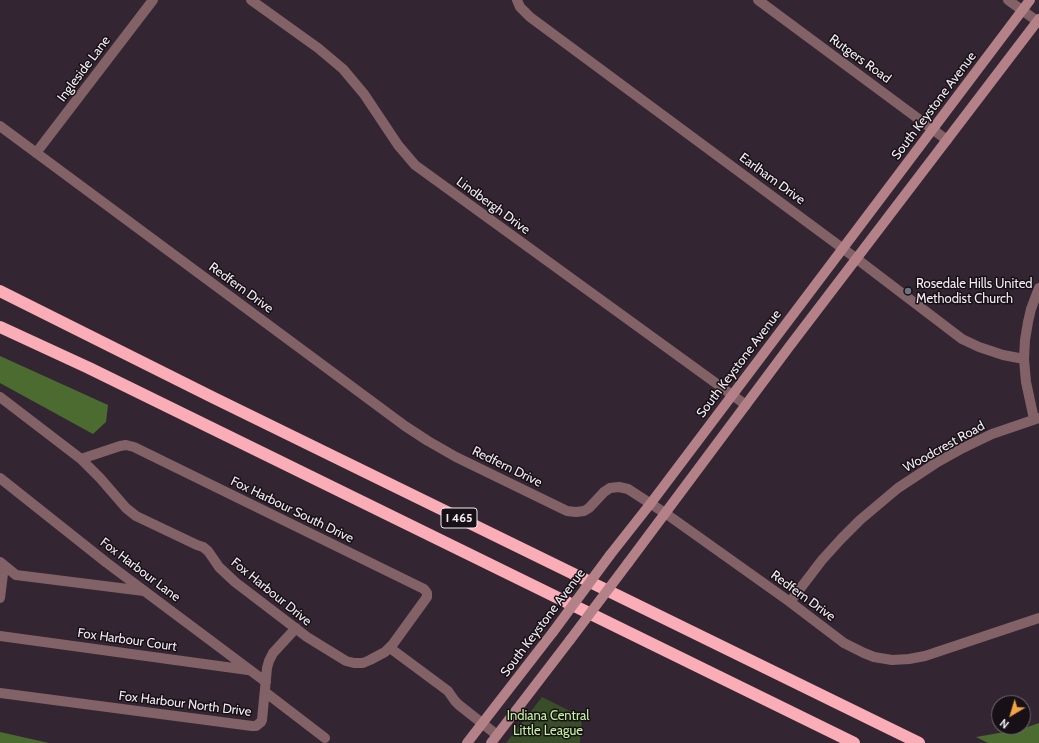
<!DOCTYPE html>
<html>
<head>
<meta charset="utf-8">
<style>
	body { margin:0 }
	#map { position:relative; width:1039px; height:743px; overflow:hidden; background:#332632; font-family:Cabin,sans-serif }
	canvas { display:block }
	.north { position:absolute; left:991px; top:695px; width:40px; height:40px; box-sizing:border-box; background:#171117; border:1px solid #6f686f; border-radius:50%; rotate:218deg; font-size:11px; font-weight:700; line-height:16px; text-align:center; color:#f4ebf3 }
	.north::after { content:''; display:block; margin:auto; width:14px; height:18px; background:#f2a541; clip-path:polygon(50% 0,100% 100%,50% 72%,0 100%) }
</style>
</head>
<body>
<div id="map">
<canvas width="1039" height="743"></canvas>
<div class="north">N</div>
</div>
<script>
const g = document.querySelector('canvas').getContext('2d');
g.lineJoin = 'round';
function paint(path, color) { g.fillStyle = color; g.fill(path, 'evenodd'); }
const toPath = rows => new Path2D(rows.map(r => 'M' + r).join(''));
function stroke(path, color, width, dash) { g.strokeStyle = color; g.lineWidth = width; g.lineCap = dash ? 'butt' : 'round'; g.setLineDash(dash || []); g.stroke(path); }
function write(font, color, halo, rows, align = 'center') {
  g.font = font + ' Cabin,sans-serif'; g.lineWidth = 3; g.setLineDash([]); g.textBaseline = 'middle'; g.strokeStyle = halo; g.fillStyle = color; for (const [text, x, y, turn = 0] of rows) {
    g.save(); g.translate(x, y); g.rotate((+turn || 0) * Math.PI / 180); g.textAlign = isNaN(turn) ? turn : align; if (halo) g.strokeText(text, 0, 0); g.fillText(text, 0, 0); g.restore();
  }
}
const green = toPath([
	[542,697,582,717,580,743,506,743]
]);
const forest = toPath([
	[0,356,108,405,106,422,93,434,0,383],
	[1039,723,1039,743,988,743,976,737,1022,729],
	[0,732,49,743,0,743]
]);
const minor = toPath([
	[251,0,318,48,343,69,364,94,398,145,415,165,746,405],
	[517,0,520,7,530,17,857,259,962,339,979,347,1003,355,1024,359],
	[758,0,947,140],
	[1008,0,1037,21],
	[0,126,405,426,428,441,456,457,567,511,576,512,584,511,589,508,604,492,610,488,619,487,628,489,665,513,790,602,844,643,864,653,874,657,892,660,909,659,925,656,1039,618],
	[36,153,153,0],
	[0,397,81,459,100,478,126,508,136,516,197,545,203,547,208,551,219,567,235,582,307,637,346,661,354,663,363,663,370,660,385,652,393,644,427,597,427,593,424,589,134,447,126,445,120,446,81,459],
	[1034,419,1026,382,1024,359,1025,340,1028,322,1031,309,1039,288],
	[0,478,107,563,266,682],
	[0,562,16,575,144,591],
	[0,598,4,566],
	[790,602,822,560,841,539,860,520,898,488,936,463,963,448,992,434,1039,418],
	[0,636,248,670],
	[390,648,448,691,455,701,459,705,497,735],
	[265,692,325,738],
	[0,693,252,726,256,726,261,722,262,720,267,668,269,661,273,653,296,628]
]);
const secondary = toPath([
	[610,555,651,503,1030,0],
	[628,563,789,347,1039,19],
	[467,743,553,632],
	[491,743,570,640]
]);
const motorway = toPath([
	[0,291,212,397,919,743],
	[0,327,89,368,854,743]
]);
const secondaryBridge = toPath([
	[553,632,610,555],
	[570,640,628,563]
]);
const markers = [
	[908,291,4,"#6b7280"]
];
const shields = [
	[459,518,36]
];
const shieldNames = [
	["I 465",459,518]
];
const streetNames = [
	["Rutgers Road",860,59,36],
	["Ingleside Lane",84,69,-53],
	["South Keystone Avenue",934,106,-53],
	["Earlham Drive",772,179,36],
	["Lindbergh Drive",493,206,36],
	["Redfern Drive",241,288,36],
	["South Keystone Avenue",739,364,-53],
	["Woodcrest Road",944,447,-29],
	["Redfern Drive",507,467,26],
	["Fox Harbour South Drive",292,510,26],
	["Fox Harbour Lane",140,570,37],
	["Fox Harbour Drive",271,592,39],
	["Redfern Drive",803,596,36],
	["South Keystone Avenue",543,623,-53],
	["Fox Harbour Court",127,640,8],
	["Fox Harbour North Drive",185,704,7]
];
const poiNames = [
	["Rosedale Hills United",916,284],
	["Methodist Church",916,299]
];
const parkNames = [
	["Indiana Central",548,716],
	["Little League",548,731]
];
paint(green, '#394d29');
paint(forest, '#4c6b31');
stroke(minor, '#826266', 10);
stroke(secondary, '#b38187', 10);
stroke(motorway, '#fbadb7', 12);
stroke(secondaryBridge, '#b38187', 10);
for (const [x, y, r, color] of markers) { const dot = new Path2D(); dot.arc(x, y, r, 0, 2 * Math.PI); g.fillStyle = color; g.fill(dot); stroke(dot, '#171117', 1.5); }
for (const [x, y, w] of shields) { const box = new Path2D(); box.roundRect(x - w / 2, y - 10, w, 20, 3); g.fillStyle = '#171117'; g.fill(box); stroke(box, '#f4ebf3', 1); }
write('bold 12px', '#f4ebf3', null, shieldNames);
write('13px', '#f4ebf3', '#171117', streetNames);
write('13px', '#f4ebf3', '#171117', poiNames, 'left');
write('13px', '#c3f39d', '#171117', parkNames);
</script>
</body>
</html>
